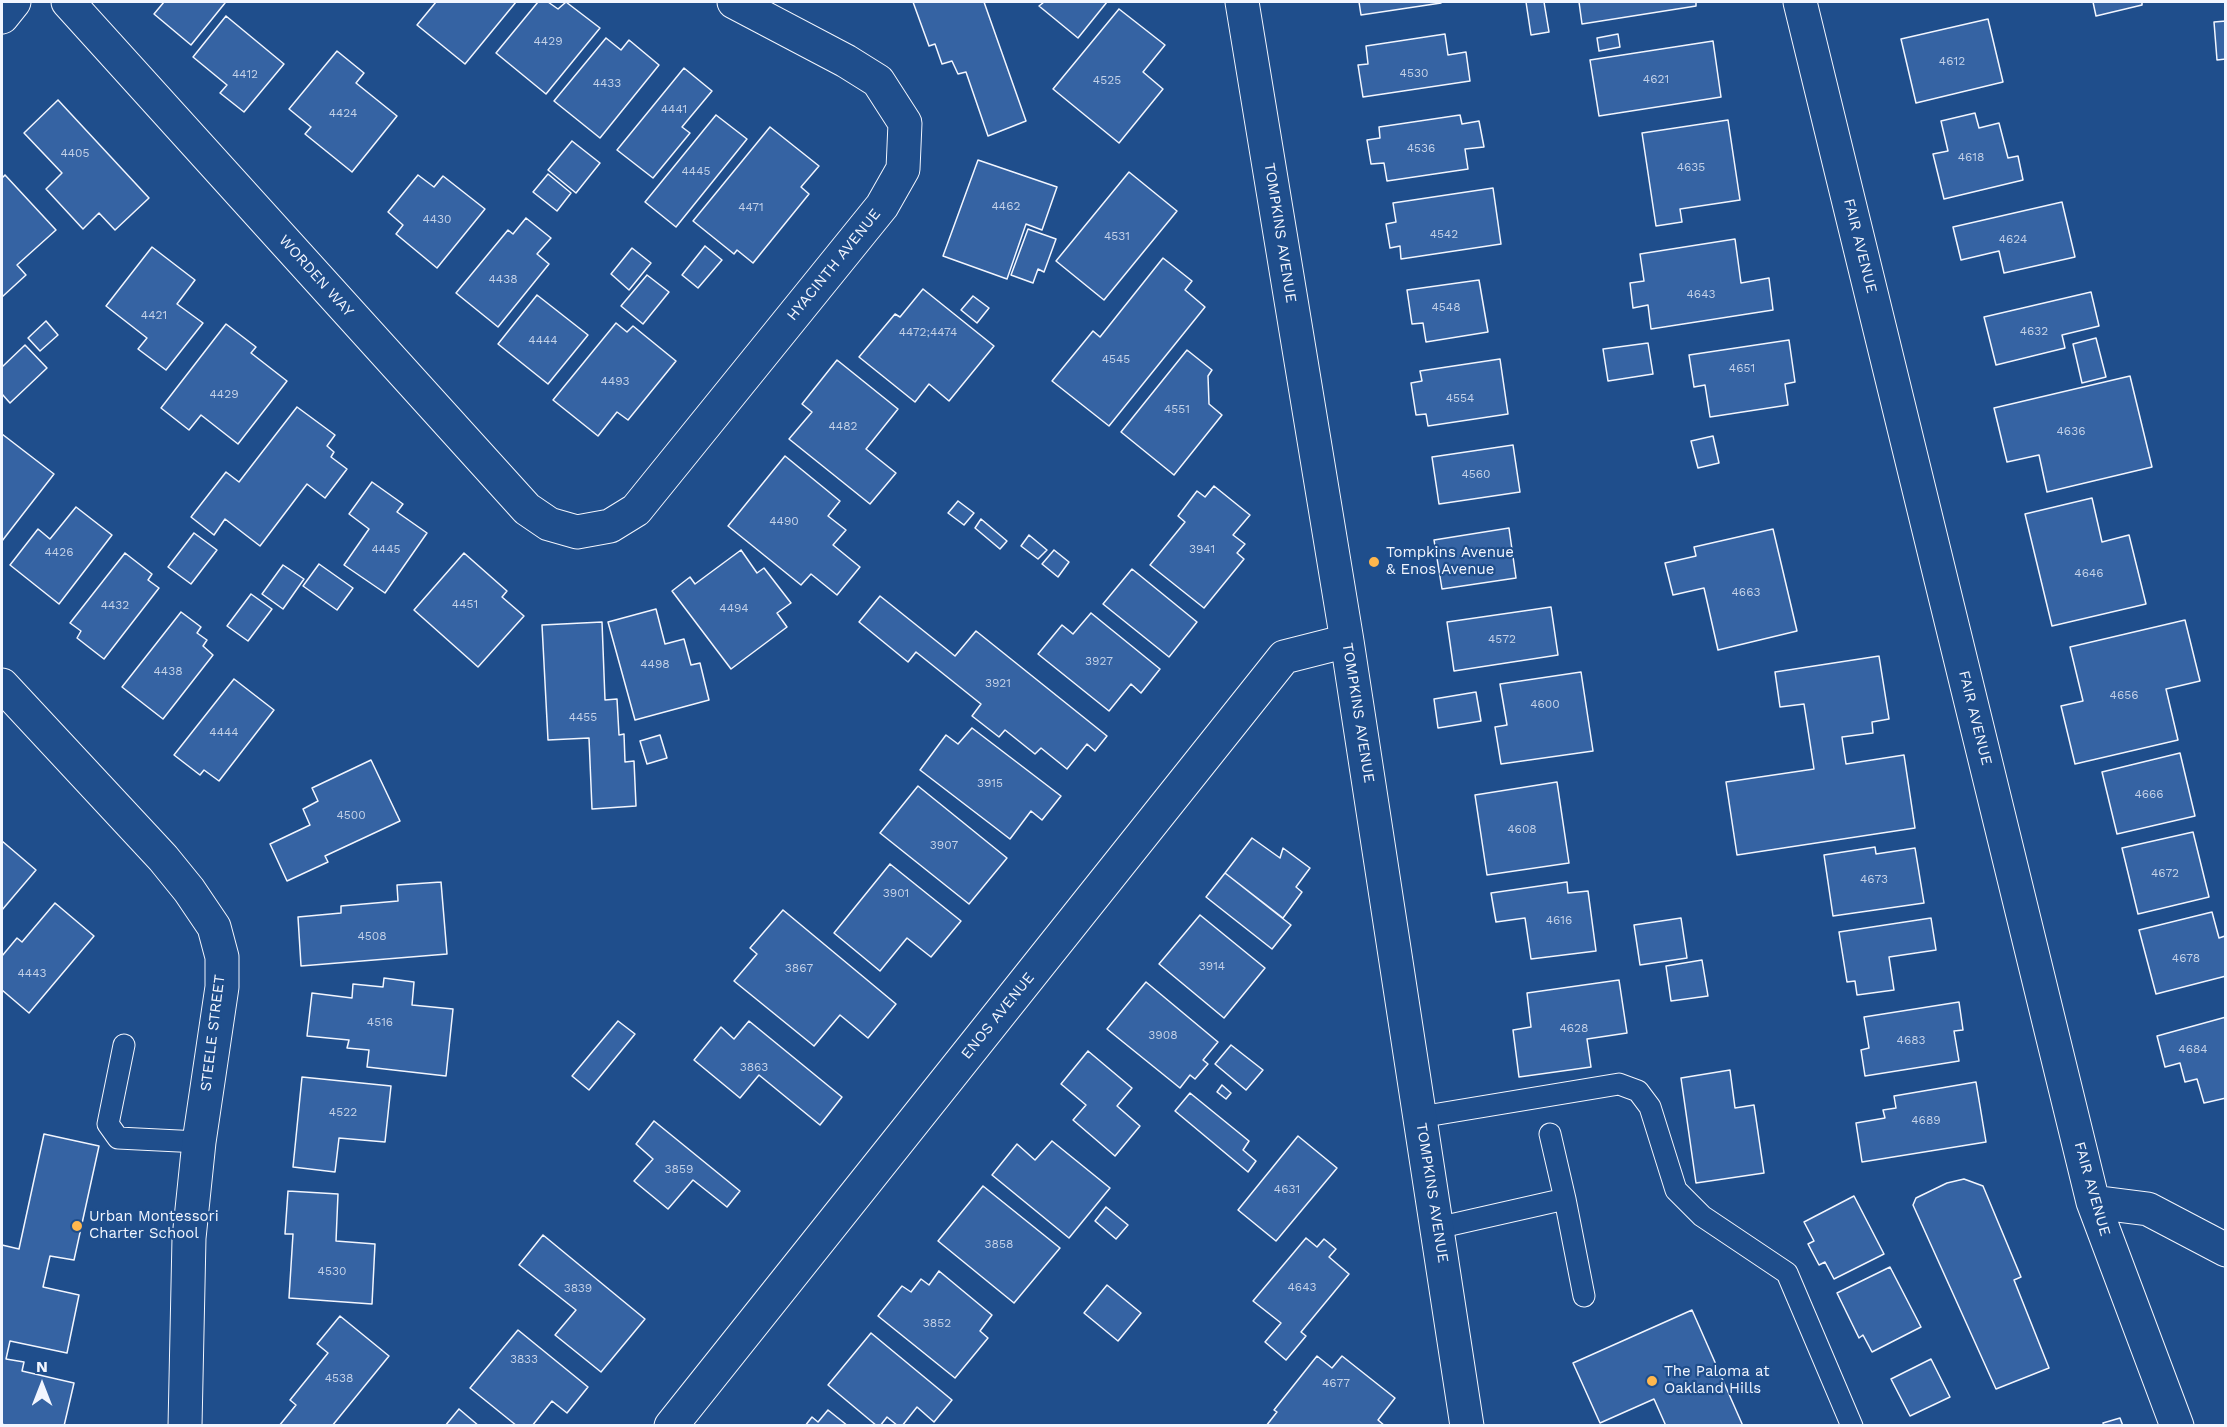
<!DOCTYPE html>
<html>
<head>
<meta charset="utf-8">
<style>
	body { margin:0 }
	#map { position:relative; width:2227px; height:1427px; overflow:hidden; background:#1f4e8c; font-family:"Work Sans",sans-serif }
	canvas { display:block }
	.frame { position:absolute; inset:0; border:3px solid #f2f6ff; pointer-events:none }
	.north { position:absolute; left:12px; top:1355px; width:60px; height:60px; -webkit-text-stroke:4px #1f4e8c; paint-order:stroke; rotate:0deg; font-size:16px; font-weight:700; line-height:24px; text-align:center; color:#f2f6ff }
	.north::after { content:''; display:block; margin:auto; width:21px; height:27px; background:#f2f6ff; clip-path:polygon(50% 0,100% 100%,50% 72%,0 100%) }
</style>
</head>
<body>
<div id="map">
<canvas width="2227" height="1427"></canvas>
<div class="frame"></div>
<div class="north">N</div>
</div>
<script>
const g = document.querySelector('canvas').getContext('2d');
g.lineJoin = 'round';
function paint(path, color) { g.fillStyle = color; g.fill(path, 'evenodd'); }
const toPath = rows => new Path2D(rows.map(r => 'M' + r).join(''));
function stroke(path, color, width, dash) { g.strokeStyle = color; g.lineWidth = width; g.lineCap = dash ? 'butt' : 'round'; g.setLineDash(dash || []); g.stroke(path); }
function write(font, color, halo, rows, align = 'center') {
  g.font = font + ' "Work Sans",sans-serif'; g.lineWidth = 4.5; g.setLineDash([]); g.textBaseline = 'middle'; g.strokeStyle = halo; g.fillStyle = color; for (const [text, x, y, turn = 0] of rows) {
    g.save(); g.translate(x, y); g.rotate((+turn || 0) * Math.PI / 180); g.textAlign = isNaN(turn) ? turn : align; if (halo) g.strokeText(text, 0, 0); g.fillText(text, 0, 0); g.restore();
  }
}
const building = toPath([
	[164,2,224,2,225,3,191,45,154,14,164,2],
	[436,2,516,2,465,64,417,25,436,2],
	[538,2,548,2,558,9,566,2,600,28,546,94,496,53,538,2],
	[913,2,984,2,1026,121,988,136,966,72,958,74,952,61,942,64,935,44,929,46,913,2],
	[1044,2,1107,2,1078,38,1039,6,1044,2],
	[1359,2,1441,2,1441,3,1361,15,1359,2],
	[1526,2,1544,2,1549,32,1531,35,1526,2],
	[1579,2,1696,2,1696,6,1582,24,1579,2],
	[2093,2,2142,2,2142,5,2096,16,2093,2],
	[1119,9,1165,45,1143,72,1163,89,1119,143,1053,89,1119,9],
	[226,16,284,64,244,112,220,93,227,85,193,57,226,16],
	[1988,19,2003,82,1916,103,1901,39,1988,19],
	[2226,21,2226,59,2217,60,2214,22,2226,21],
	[1445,34,1448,55,1466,52,1470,81,1363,97,1358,65,1368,64,1366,46,1445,34],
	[1618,34,1620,47,1599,51,1597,38,1618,34],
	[606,38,621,50,629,40,659,65,600,138,554,101,606,38],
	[1713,41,1721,97,1599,116,1590,60,1713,41],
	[337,51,364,73,356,83,397,116,352,172,305,134,311,127,289,109,337,51],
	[684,68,712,91,682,127,690,133,653,178,617,150,684,68],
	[58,100,149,198,115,230,99,213,83,229,46,189,62,173,24,133,58,100],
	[1975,113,1979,128,1999,123,2008,158,2018,156,2023,180,1944,199,1933,154,1948,151,1941,121,1975,113],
	[716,115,747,139,676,227,645,202,716,115],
	[1460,115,1462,124,1479,121,1484,147,1465,149,1468,169,1387,181,1384,163,1371,164,1367,140,1380,138,1379,127,1460,115],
	[1728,120,1740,200,1680,209,1682,222,1656,226,1642,133,1728,120],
	[770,127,819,166,801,187,809,194,753,263,737,250,734,254,693,221,770,127],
	[572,141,600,163,576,193,548,170,572,141],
	[978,160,1057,187,1042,230,1026,224,1007,279,943,256,978,160],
	[1129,172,1177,211,1104,300,1056,261,1129,172],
	[548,174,571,193,557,211,533,192,548,174],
	[5,175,56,230,17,265,26,275,2,297,2,178,5,175],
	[418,175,434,187,443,176,485,209,437,268,396,234,403,225,388,212,418,175],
	[1493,188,1501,244,1401,259,1400,246,1390,248,1386,224,1396,222,1393,203,1493,188],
	[2062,202,2075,257,2004,273,1999,251,1961,260,1953,227,2062,202],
	[526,218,551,238,537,254,549,264,498,327,456,293,508,230,513,234,526,218],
	[1028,229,1056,239,1044,272,1038,269,1033,283,1011,275,1028,229],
	[1735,239,1741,283,1769,278,1773,310,1651,329,1648,305,1633,308,1630,283,1644,281,1640,254,1735,239],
	[705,246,722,260,698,288,682,275,705,246],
	[152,247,195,280,177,304,203,323,166,370,138,349,147,338,106,306,152,247],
	[632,248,651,263,629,290,611,274,632,248],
	[1163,258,1192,281,1185,290,1205,307,1109,426,1052,381,1093,331,1100,337,1163,258],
	[647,275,669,292,643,324,621,306,647,275],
	[1479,280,1488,332,1426,342,1423,323,1412,324,1407,290,1479,280],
	[923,289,994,346,949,401,929,384,915,402,859,357,895,314,900,317,923,289],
	[2091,292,2099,326,2062,335,2065,348,1996,365,1984,317,2091,292],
	[537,295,588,335,548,384,498,344,537,295],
	[973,296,989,308,977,323,961,310,973,296],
	[46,321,58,335,40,351,28,338,46,321],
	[616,323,627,332,633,326,676,361,628,420,617,412,598,436,553,400,616,323],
	[226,324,256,347,251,353,287,381,238,444,201,415,189,430,161,408,226,324],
	[2096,338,2106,377,2082,383,2073,344,2096,338],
	[1789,340,1795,382,1785,384,1788,405,1710,417,1705,385,1694,387,1689,355,1789,340],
	[1648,343,1653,374,1608,381,1603,349,1648,343],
	[25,345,47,368,10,403,2,394,2,367,25,345],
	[1187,350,1212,370,1208,376,1209,404,1222,415,1174,475,1121,432,1187,350],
	[1500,359,1508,414,1428,426,1426,414,1416,415,1411,383,1422,381,1420,371,1500,359],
	[837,360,898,409,866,449,896,473,870,504,789,439,812,412,802,404,837,360],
	[2130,376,2152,467,2047,492,2039,455,2007,462,1994,408,2130,376],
	[297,407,335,435,327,446,334,452,331,457,347,469,325,498,307,484,260,546,225,519,214,535,191,517,226,472,239,482,297,407],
	[2,434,54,474,2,541,2,434],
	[1713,436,1719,463,1698,468,1691,441,1713,436],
	[1513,445,1520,492,1439,504,1432,457,1513,445],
	[785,456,840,501,828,516,846,530,833,545,860,567,837,595,811,574,801,585,728,526,785,456],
	[372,482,403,504,397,512,427,533,385,593,344,565,369,529,349,514,372,482],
	[1214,486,1250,515,1233,535,1245,544,1237,553,1244,559,1204,608,1150,565,1185,522,1178,516,1197,491,1205,497,1214,486],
	[2092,498,2102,542,2129,535,2146,604,2052,626,2025,514,2092,498],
	[958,501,974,513,964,525,948,513,958,501],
	[76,507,112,535,59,604,10,565,38,529,50,539,76,507],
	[981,519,1007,541,1000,549,975,528,981,519],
	[1509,528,1516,578,1442,589,1434,540,1509,528],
	[1773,529,1797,631,1718,650,1704,588,1673,595,1665,563,1696,556,1694,547,1773,529],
	[194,533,217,550,191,584,168,567,194,533],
	[1029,535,1047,550,1038,559,1021,546,1029,535],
	[741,550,757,573,764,568,791,603,777,613,787,627,731,669,672,591,690,577,695,584,741,550],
	[1054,550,1069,562,1058,577,1042,564,1054,550],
	[125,553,152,574,148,580,159,588,104,659,77,638,81,631,70,623,125,553],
	[464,553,507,591,502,597,524,616,478,667,414,610,464,553],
	[319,564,353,588,337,610,303,586,319,564],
	[283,565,304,579,283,609,262,594,283,565],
	[1132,569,1197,622,1169,657,1103,604,1132,569],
	[251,594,272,609,248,641,227,626,251,594],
	[880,596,955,656,976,631,1107,736,1095,751,1087,744,1067,769,1041,748,1035,754,1005,730,999,737,972,716,981,704,916,652,908,662,859,622,880,596],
	[1551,607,1558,655,1454,671,1447,622,1551,607],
	[656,609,665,644,684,639,691,665,700,663,709,700,635,720,608,622,656,609],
	[181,612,201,627,197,633,207,640,203,646,213,655,163,719,122,687,181,612],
	[1091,613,1160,669,1141,693,1131,684,1109,711,1038,654,1062,625,1073,634,1091,613],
	[2185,620,2200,681,2166,689,2178,740,2075,764,2061,706,2083,701,2070,647,2185,620],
	[602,622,605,700,617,699,619,735,624,734,625,762,634,761,636,806,592,809,589,738,548,740,542,625,602,622],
	[1879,656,1889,719,1872,722,1873,733,1842,737,1846,764,1904,755,1915,828,1737,855,1726,782,1814,769,1804,704,1780,707,1775,672,1879,656],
	[1581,672,1593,751,1501,764,1495,727,1507,725,1500,684,1581,672],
	[234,679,274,710,219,781,204,770,200,775,174,755,234,679],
	[1476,692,1481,721,1438,728,1434,699,1476,692],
	[972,728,1061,796,1042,820,1031,811,1010,839,920,770,946,735,958,744,972,728],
	[660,735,667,758,647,764,640,741,660,735],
	[2180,753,2195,816,2117,834,2102,772,2180,753],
	[371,760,400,821,325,856,328,862,287,881,270,844,310,825,303,809,318,801,312,788,371,760],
	[1557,782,1569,863,1487,875,1475,795,1557,782],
	[918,786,1007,858,969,904,880,833,918,786],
	[2193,832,2209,897,2138,914,2122,848,2193,832],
	[1252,838,1280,858,1283,848,1310,868,1296,887,1302,892,1283,918,1225,873,1252,838],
	[2,841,36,870,2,910,2,841],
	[1875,847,1876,854,1915,848,1924,903,1833,916,1824,855,1875,847],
	[890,864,961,921,931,957,907,938,880,971,834,933,890,864],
	[1225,873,1291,925,1272,949,1206,897,1225,873],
	[441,882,447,954,301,966,298,917,341,913,341,906,398,901,397,885,441,882],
	[1567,882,1568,893,1588,891,1596,951,1531,959,1525,918,1496,922,1491,893,1567,882],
	[55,903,94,936,29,1013,2,990,2,956,17,938,22,942,55,903],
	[783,910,896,1004,868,1038,840,1015,814,1046,734,981,757,954,750,948,783,910],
	[2212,912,2219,938,2225,936,2226,940,2226,976,2156,994,2139,930,2212,912],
	[1200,915,1265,968,1224,1018,1159,964,1200,915],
	[1681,918,1687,958,1640,965,1634,925,1681,918],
	[1931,918,1936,950,1889,957,1894,990,1857,995,1855,981,1847,982,1839,932,1931,918],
	[1702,960,1708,996,1671,1001,1666,966,1702,960],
	[384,978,414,982,412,1005,453,1009,446,1076,367,1067,369,1050,347,1048,349,1040,307,1036,312,993,352,998,353,984,383,987,384,978],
	[1619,980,1627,1033,1587,1039,1591,1067,1519,1077,1513,1030,1531,1027,1527,993,1619,980],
	[1146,982,1218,1042,1203,1060,1208,1064,1195,1079,1190,1075,1180,1088,1107,1029,1146,982],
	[1959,1002,1963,1030,1954,1031,1959,1061,1865,1076,1861,1050,1869,1048,1864,1017,1959,1002],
	[2226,1017,2226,1098,2204,1103,2197,1079,2185,1082,2180,1063,2165,1067,2157,1036,2226,1017],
	[618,1021,635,1034,589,1090,572,1076,618,1021],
	[749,1021,842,1097,820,1125,759,1075,740,1098,694,1060,721,1027,734,1039,749,1021],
	[1231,1045,1263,1070,1246,1090,1215,1064,1231,1045],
	[1088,1051,1132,1088,1117,1106,1140,1126,1115,1156,1073,1120,1086,1105,1061,1084,1088,1051],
	[1730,1070,1735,1108,1754,1105,1764,1173,1696,1183,1681,1078,1730,1070],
	[302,1077,391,1086,385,1142,339,1138,335,1172,293,1167,302,1077],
	[1976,1082,1986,1142,1862,1162,1856,1123,1885,1118,1883,1110,1896,1108,1894,1096,1976,1082],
	[1222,1085,1231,1093,1226,1099,1217,1092,1222,1085],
	[1190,1093,1249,1141,1243,1150,1256,1161,1248,1172,1175,1111,1190,1093],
	[654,1121,740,1191,727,1207,693,1180,668,1209,634,1181,653,1159,636,1144,654,1121],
	[44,1134,99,1146,74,1260,50,1256,43,1287,79,1295,67,1353,10,1341,6,1359,24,1362,22,1371,74,1383,64,1426,7,1426,2,1424,2,1245,19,1249,44,1134],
	[1298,1136,1337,1168,1276,1241,1238,1210,1298,1136],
	[1052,1141,1110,1188,1069,1238,992,1175,1017,1144,1035,1160,1052,1141],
	[1964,1179,1983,1186,2021,1277,2014,1280,2049,1368,1996,1389,1913,1205,1916,1198,1947,1183,1964,1179],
	[983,1186,1060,1248,1014,1303,938,1241,983,1186],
	[288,1191,338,1194,336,1241,375,1244,372,1304,289,1298,293,1234,285,1234,288,1191],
	[1854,1196,1884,1254,1834,1279,1825,1262,1819,1265,1808,1244,1814,1241,1804,1222,1854,1196],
	[1106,1207,1128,1225,1116,1239,1095,1221,1106,1207],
	[543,1235,645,1319,601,1372,555,1335,576,1310,519,1265,543,1235],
	[1306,1238,1317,1247,1324,1239,1336,1249,1329,1257,1349,1274,1301,1332,1306,1336,1286,1360,1265,1342,1281,1323,1253,1301,1306,1238],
	[1890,1267,1921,1327,1872,1352,1863,1335,1859,1338,1837,1293,1890,1267],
	[939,1271,992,1315,980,1331,988,1338,955,1378,878,1316,902,1286,911,1292,921,1279,929,1285,939,1271],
	[1107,1285,1141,1313,1118,1341,1084,1313,1107,1285],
	[1692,1310,1743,1426,1666,1426,1654,1399,1600,1423,1573,1363,1692,1310],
	[340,1316,389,1356,332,1426,279,1426,296,1405,290,1400,328,1353,317,1344,340,1316],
	[518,1330,588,1387,567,1413,552,1401,532,1426,517,1426,470,1388,518,1330],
	[871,1333,952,1400,934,1422,917,1407,902,1426,898,1426,887,1417,880,1426,877,1426,828,1385,871,1333],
	[1317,1356,1332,1368,1342,1356,1395,1398,1378,1420,1385,1426,1266,1426,1277,1412,1274,1410,1317,1356],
	[1931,1359,1950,1397,1910,1416,1891,1379,1931,1359],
	[459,1409,479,1426,445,1426,459,1409],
	[828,1410,848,1426,805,1426,812,1417,818,1422,828,1410],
	[2120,1418,2123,1426,2104,1426,2103,1423,2120,1418]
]);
const lane = toPath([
	[124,1045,108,1124,118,1138,199,1142],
	[1420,1117,1619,1084,1638,1091,1650,1107,1676,1190,1702,1216,1787,1273,1852,1426],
	[1565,1199,1584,1296],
	[1437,1228,1565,1199,1550,1134]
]);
const street = toPath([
	[68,2,527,509,549,524,577,532,610,526,636,510,882,206,903,169,905,123,878,81,846,61,734,2],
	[1242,2,1347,641,1467,1426],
	[1800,2,2093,1202,2177,1426],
	[2,17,14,2],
	[2,685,163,858,189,890,214,927,222,957,222,987,199,1142,189,1238,185,1426],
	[2093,1202,2148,1209,2226,1250],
	[671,1426,1284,657,1347,641]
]);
const markers = [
	[1374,562,6,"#ffb74d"],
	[77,1226,6,"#ffb74d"],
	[1652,1381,6,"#ffb74d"]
];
const numberNames = [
	["4429",548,41],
	["4612",1952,61],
	["4530",1414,73],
	["4412",245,74],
	["4621",1656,79],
	["4525",1107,80],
	["4433",607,83],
	["4441",674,109],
	["4424",343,113],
	["4536",1421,148],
	["4405",75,153],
	["4618",1971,157],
	["4635",1691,167],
	["4445",696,171],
	["4462",1006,206],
	["4471",751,207],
	["4430",437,219],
	["4542",1444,234],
	["4531",1117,236],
	["4624",2013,239],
	["4438",503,279],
	["4643",1701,294],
	["4548",1446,307],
	["4421",154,315],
	["4632",2034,331],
	["4472;4474",928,332],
	["4444",543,340],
	["4545",1116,359],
	["4651",1742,368],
	["4493",615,381],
	["4429",224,394],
	["4554",1460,398],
	["4551",1177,409],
	["4482",843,426],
	["4636",2071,431],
	["4560",1476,474],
	["4490",784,521],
	["4445",386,549],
	["3941",1202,549],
	["4426",59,552],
	["4646",2089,573],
	["4663",1746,592],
	["4451",465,604],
	["4432",115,605],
	["4494",734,608],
	["4572",1502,639],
	["3927",1099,661],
	["4498",655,664],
	["4438",168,671],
	["3921",998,683],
	["4656",2124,695],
	["4600",1545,704],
	["4455",583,717],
	["4444",224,732],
	["3915",990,783],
	["4666",2149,794],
	["4500",351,815],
	["4608",1522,829],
	["3907",944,845],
	["4672",2165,873],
	["4673",1874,879],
	["3901",896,893],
	["4616",1559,920],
	["4508",372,936],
	["4678",2186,958],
	["3914",1212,966],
	["3867",799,968],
	["4443",32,973],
	["4516",380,1022],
	["4628",1574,1028],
	["3908",1163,1035],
	["4683",1911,1040],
	["4684",2193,1049],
	["3863",754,1067],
	["4522",343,1112],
	["4689",1926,1120],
	["3859",679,1169],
	["4631",1287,1189],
	["3858",999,1244],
	["4530",332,1271],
	["4643",1302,1287],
	["3839",578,1288],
	["3852",937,1323],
	["3833",524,1359],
	["4538",339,1378],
	["4677",1336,1383]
];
const streetNames = [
	["TOMPKINS AVENUE",1280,233,81],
	["FAIR AVENUE",1860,246,76],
	["HYACINTH AVENUE",834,265,-51],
	["WORDEN WAY",316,276,48],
	["TOMPKINS AVENUE",1358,713,81],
	["FAIR AVENUE",1975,718,76],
	["ENOS AVENUE",998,1016,-51],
	["STEELE STREET",213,1033,-83],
	["FAIR AVENUE",2092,1189,74],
	["TOMPKINS AVENUE",1432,1193,81]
];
const poiNames = [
	["Tompkins Avenue",1386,553],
	["& Enos Avenue",1386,570],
	["Urban Montessori",89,1217],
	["Charter School",89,1234],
	["The Paloma at",1664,1372],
	["Oakland Hills",1664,1389]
];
paint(building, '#3563a3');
stroke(building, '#f2f6ff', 1.5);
stroke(lane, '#f2f6ff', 23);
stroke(street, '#f2f6ff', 35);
stroke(lane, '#1f4e8c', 21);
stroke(street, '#1f4e8c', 33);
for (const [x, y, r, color] of markers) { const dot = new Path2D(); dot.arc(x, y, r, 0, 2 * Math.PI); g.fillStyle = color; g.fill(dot); stroke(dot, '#1f4e8c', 2); }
write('12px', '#c3d1e8', null, numberNames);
write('15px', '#f2f6ff', '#1f4e8c', streetNames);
write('15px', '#f2f6ff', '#1f4e8c', poiNames, 'left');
</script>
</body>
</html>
